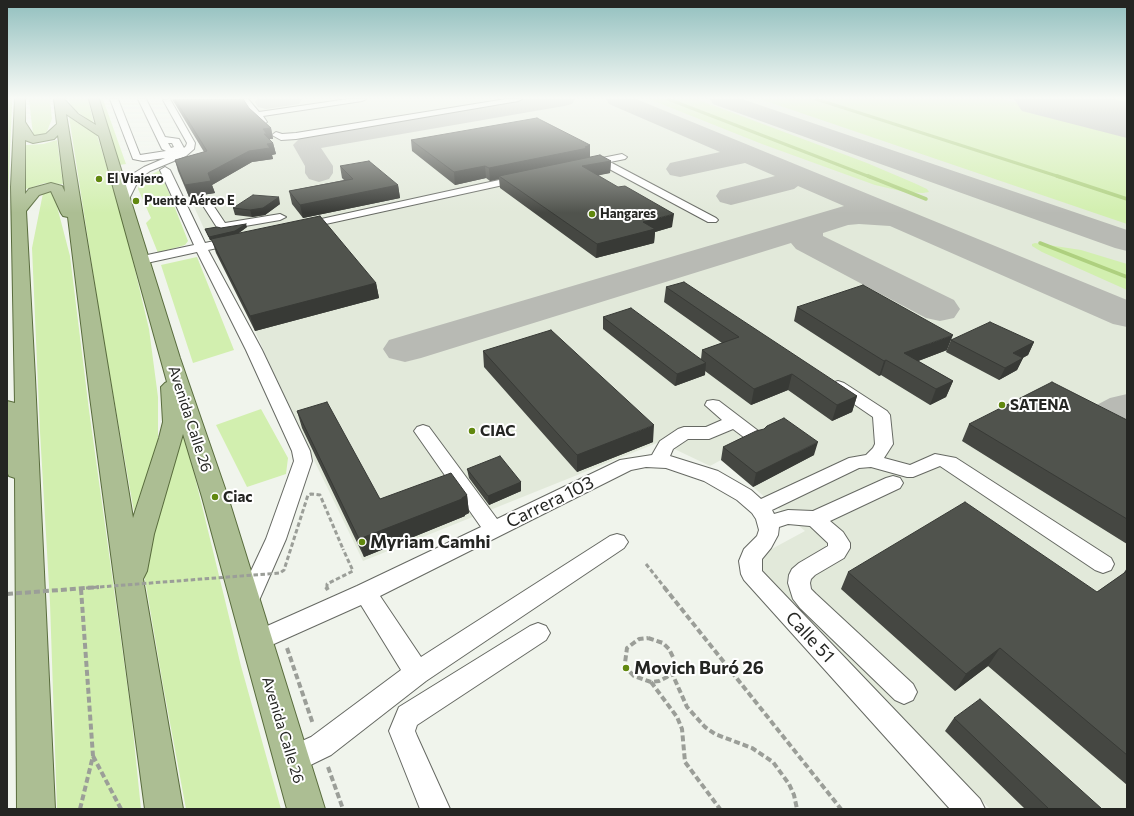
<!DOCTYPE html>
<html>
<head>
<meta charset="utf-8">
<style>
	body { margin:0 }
	#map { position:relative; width:1134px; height:816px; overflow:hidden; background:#f0f4ec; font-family:Commissioner,sans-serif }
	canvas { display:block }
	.frame { position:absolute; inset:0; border:8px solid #242522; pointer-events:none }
</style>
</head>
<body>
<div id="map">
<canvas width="1134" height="816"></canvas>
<div class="frame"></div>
</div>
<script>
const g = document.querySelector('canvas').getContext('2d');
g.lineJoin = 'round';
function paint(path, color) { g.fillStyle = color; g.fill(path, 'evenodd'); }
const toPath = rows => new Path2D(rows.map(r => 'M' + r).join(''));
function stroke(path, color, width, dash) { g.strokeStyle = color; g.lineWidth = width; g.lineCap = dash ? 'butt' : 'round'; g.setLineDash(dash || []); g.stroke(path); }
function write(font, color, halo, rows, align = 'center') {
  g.font = font + ' Commissioner,sans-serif'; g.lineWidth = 4; g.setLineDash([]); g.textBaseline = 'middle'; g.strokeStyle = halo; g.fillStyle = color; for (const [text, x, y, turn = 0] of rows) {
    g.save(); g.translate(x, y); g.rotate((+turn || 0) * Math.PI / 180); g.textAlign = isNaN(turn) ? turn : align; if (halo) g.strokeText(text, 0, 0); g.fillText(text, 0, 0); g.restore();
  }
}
const built = toPath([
	[178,99,1127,99,1127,809,990,809,763,573,761,559,768,551,805,531,721,460,710,466,666,445,657,443,363,561,294,419,255,331,206,233,177,169,218,161]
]);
const green = toPath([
	[7,99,12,99,12,107,8,198,7,334],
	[29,99,50,99,52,119,46,134,36,138,33,135],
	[68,99,88,99,94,124,72,108],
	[99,99,103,99,126,164,119,165],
	[649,99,696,99,867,163,914,183,927,189,929,192,923,193,905,192,875,185,762,144],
	[760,99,1002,99,1127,131,1127,224],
	[1089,99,1127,99,1127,108],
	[69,117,97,135,125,228,149,329,158,397,158,443,134,512,103,336],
	[57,140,63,184,45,183,26,189,26,145,43,144],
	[160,170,188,241,185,245,158,253,146,223,151,218,138,189,139,184,148,176],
	[48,191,53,191,70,256,89,410,131,712,141,809,57,809,50,603,40,432,32,248,43,193],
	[1035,243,1081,250,1127,264,1127,290,1042,252,1032,246,1032,244],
	[197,257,234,350,193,363,161,265],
	[261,409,288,458,286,474,247,487,216,425],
	[184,432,241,666,281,809,186,809,163,685,143,568]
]);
const streamFar1 = toPath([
	[668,99,870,177],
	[816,99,1060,177]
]);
const stream = toPath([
	[868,176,926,199],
	[1057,176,1127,199],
	[1040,243,1127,277]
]);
const taxiway = toPath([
	[257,99,302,99,299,104,266,109,258,107,255,102,257,99],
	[525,99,575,99,572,104,564,106,321,148,333,166,333,173,329,179,319,182,309,179,305,173,305,166,293,145,301,137,310,134,525,99],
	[606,99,636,99,1127,300,1127,327,1113,324,890,226,859,224,848,225,823,233,823,236,954,300,960,309,954,318,940,321,926,318,796,249,791,243,421,358,405,362,389,358,383,349,389,340,844,206,798,186,794,189,731,205,720,202,716,196,720,190,775,176,745,163,680,177,670,175,666,169,670,163,720,152,609,104,606,99],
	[710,99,742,99,1127,230,1127,251,1115,248,713,104,710,99],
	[1127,394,1127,430,1107,436,1089,431,1082,420,1089,409,1110,398,1127,394]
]);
const runway = toPath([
	[1014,99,1113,99,1127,102,1127,138,1022,111,1014,99]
]);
const pathFar1 = toPath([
	[646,564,665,588],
	[327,588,327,584,353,571,343,549]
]);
const path = toPath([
	[326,587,328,590],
	[664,587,841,809],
	[648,638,663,643,669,649,673,657,674,664,671,671,667,677,659,681,651,682,634,676,628,670,625,663,627,648,639,639,648,638],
	[287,648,313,724],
	[671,671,687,707,705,727,715,734,752,748,773,762,789,784,794,795,797,809],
	[651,682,677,717,682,729,685,762,720,809],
	[93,756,121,809],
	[328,767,343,809],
	[80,809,93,756,81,589]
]);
const minor = toPath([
	[110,99,118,99,140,155,166,151,162,149,138,99,146,99,165,137,179,139,184,148,182,150,186,146,187,143,163,100,170,99,195,143,194,149,186,156,150,171,139,179,128,201,123,204,118,201,126,182,131,175,144,167,165,158,143,161,133,159,110,99],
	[168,143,172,143,174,147,171,148,168,143],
	[240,99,248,99,259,112,348,99,366,99,362,101,263,116,267,122,263,125,260,124,253,117,240,99],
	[506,99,522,99,518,101,296,139,281,140,272,135,276,132,282,134,296,133,506,99],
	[622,154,627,157,625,159,610,162,716,218,718,220,716,222,708,222,600,164,587,167,582,164,587,161,622,154],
	[165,167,170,170,205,243,237,236,241,237,243,240,241,243,208,250,262,350,310,451,312,461,286,539,254,612,246,615,238,612,235,605,266,539,294,461,292,451,246,350,197,252,142,264,138,263,136,260,138,257,194,245,160,170,165,167],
	[522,175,527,178,526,180,303,229,299,228,297,226,299,224,303,223,522,175],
	[207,201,211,202,225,223,280,214,286,217,280,220,222,230,218,229,202,204,207,201],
	[838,381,844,383,887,411,890,415,893,444,884,458,910,465,935,454,956,458,1111,558,1114,564,1111,570,1103,573,1095,570,940,466,913,477,907,477,871,467,859,468,772,510,774,514,788,510,813,511,886,478,893,476,900,478,903,483,900,488,830,521,843,532,850,543,850,548,844,558,815,575,811,579,810,583,811,589,816,594,913,684,917,692,913,700,904,704,895,700,800,608,793,599,788,583,789,575,792,569,799,563,828,546,828,543,810,526,788,524,779,527,778,535,771,548,762,559,762,571,980,799,985,809,950,809,744,580,741,574,739,561,744,549,757,536,759,530,756,519,752,513,737,500,704,481,666,468,646,467,631,470,380,596,421,657,610,536,617,534,624,536,628,542,624,548,426,681,331,755,292,774,282,770,278,760,282,750,311,737,401,670,361,605,256,652,247,649,244,642,247,635,357,586,481,527,414,431,417,427,423,425,429,427,497,519,620,460,652,455,660,441,678,429,684,427,706,427,722,420,705,405,707,401,713,400,719,401,761,433,764,437,761,441,755,443,749,441,733,429,709,439,688,439,673,449,670,456,718,471,751,490,761,499,849,458,866,455,873,448,875,444,873,417,832,389,830,386,832,383,838,381],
	[538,623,546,626,550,633,546,640,417,725,415,731,417,736,450,809,420,809,389,731,399,707,530,626,538,623]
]);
const major = toPath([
	[15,99,25,99,25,122,34,136,46,134,57,124,54,99,64,99,78,114,96,125,89,99,99,99,180,358,228,497,325,809,287,809,202,497,183,434,154,534,147,571,143,579,183,809,145,809,90,397,68,217,63,216,61,213,51,191,39,195,26,211,35,378,55,809,17,809,15,478,9,476,7,472,7,401,15,403,11,187,15,99],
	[66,114,99,136,167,382,165,383,161,387,163,422,159,438,133,518,66,114],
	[58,135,65,192,62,186,51,183,29,189,25,194,25,140,33,143,54,139,58,135]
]);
const pathBridgeFar1 = toPath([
	[86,588,280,573,284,570,308,495,311,494,320,495,343,549]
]);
const pathBridge = toPath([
	[7,594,99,587]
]);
const wall = toPath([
	[172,99,243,99,249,108,271,128,273,139,269,139,273,143,276,154,272,155,273,159,252,162,212,185,215,193,189,197,178,171,175,160,204,152],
	[411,140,590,145,590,157,611,161,610,173,597,175,672,227,655,232,654,243,596,258,500,188,499,179,490,181,486,178,455,185,412,151],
	[340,166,398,185,400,198,303,218,292,204,289,191,344,180,342,178],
	[280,204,265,215,252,217,235,215,233,208],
	[247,227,239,233,376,283,379,298,255,331,216,253,212,240,210,240,205,229,221,228],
	[666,287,857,396,852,412,832,421,788,390,751,405,705,371,705,375,675,386,603,329,603,317,701,359,702,350,722,343,664,302],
	[797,307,947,350,918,361,953,381,946,397,930,405,881,375,879,376,794,321],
	[951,340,1034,342,1028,355,1023,358,1017,370,999,380,946,352],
	[483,351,653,442,577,472,484,367],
	[297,411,380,499,467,495,469,513,465,515,465,516,364,557,302,428],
	[1127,420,1127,544,962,441,969,424],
	[723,447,814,455,753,487,721,460],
	[467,469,521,482,521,491,489,505,469,478],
	[1127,568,1127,785,988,666,955,691,841,589,848,572,1097,592,1123,574],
	[954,718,1102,809,1025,809,945,731]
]);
const shadedWall = toPath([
	[271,128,273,139,268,139,273,143,276,154,272,155,273,159,252,162,212,185,215,193,189,197,185,185,208,173,263,129],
	[590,145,590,157,499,176,499,179,490,181,489,168],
	[611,161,610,173,582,179,582,166],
	[485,166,486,178,455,185,454,172],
	[398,185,400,198,303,218,300,205],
	[279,197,280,204,265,215,252,217,250,210],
	[674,214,672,227,655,232,654,243,596,258,597,244,643,222],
	[246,224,247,227,236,235,210,240,209,237],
	[376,283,379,298,255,331,250,316],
	[953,335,947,350,900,368,904,353],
	[1034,342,1028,355,1008,365,1013,353],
	[1023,358,1017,370,999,380,1005,368],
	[886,360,881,375,879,376,884,361],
	[706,363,705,375,675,386,677,374],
	[792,374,788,390,751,405,754,389],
	[953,381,946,397,930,405,936,389],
	[857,396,852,412,832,421,837,405],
	[654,425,653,442,577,472,577,455],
	[818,442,814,455,753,487,756,473],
	[521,482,521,491,489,505,488,496],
	[467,495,469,513,465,515,465,516,364,557,359,539],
	[1000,648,988,666,955,691,966,674]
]);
const building = toPath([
	[175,99,243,99,249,108,271,128,263,129,267,134,264,134,273,143,267,144,270,148,249,151,208,173,211,181,185,185,175,160,207,151,175,99],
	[537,118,590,145,585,147,588,148,489,168,485,166,454,172,411,140,537,118],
	[600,155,611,161,582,166,618,187,625,186,674,214,643,222,655,229,597,244,499,176,600,155],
	[369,161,398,185,300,205,289,191,353,179,340,166,369,161],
	[253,195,279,197,263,208,250,210,233,208,253,195],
	[320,216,376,283,250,316,211,239,320,216],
	[246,224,235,231,209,237,205,229,217,227,221,228,246,224],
	[684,282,857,396,837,405,792,374,754,389,702,350,739,337,666,287,684,282],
	[863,285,953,335,904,353,953,381,936,389,886,360,884,361,797,307,863,285],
	[631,308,706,363,677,374,603,317,631,308],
	[990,322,1034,342,1013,353,1023,358,1005,368,951,340,990,322],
	[551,330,654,425,577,455,483,351,551,330],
	[1052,382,1127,420,1127,519,969,424,1052,382],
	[327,402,380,499,451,473,467,495,462,498,462,499,359,539,297,411,327,402],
	[784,418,818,442,756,473,723,447,756,431,764,429,767,426,784,418],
	[500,456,521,482,488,496,467,469,500,456],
	[965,502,1097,592,1127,571,1127,755,1000,648,966,674,848,572,965,502],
	[980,699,1102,809,1049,809,954,718,980,699]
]);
const markers = [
	[99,179,4,"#61880f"],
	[136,201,4,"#61880f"],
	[592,214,4,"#61880f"],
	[1002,405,4,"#61880f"],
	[472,431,4,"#61880f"],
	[215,497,4,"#61880f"],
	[362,542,4,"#61880f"],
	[626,668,4,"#61880f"]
];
const farPoinames = [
	["El Viajero",107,179],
	["Puente Aéreo E",144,201],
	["Hangares",600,214]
];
const poiNames = [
	["SATENA",1010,405],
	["CIAC",480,431],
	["Ciac",223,497]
];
const streetNames = [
	["Avenida Calle 26",190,419,72],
	["Avenida Calle 26",283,730,73]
];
const nearStreetnames = [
	["Carrera 103",550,502,-26],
	["Calle 51",810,637,47]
];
const nearPoinames = [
	["Myriam Camhi",370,542],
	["Movich Buró 26",634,668]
];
paint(built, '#e2e9da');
paint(green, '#d2efaf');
stroke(streamFar1, '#aed07f', 3);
stroke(stream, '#aed07f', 3.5);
paint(taxiway, '#b8bab4');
paint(runway, '#b8bab4');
stroke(minor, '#666963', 2);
stroke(major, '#596c3d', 2);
stroke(pathFar1, '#9b9e98', 3, [4.5, 2.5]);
stroke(path, '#9b9e98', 4, [6, 3]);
paint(minor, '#fff');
paint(major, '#acbe93');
stroke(pathBridgeFar1, '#9b9e98', 3, [4.5, 2.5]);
stroke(pathBridge, '#9b9e98', 4, [6, 3]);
paint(wall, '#454742');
paint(shadedWall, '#383a36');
paint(building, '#50534d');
stroke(building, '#383a36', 1);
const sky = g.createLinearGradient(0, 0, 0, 213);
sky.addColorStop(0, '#91bfbe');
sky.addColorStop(0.46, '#f8faf6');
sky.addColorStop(1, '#f8faf600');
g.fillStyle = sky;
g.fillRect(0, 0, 1134, 213);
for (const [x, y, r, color] of markers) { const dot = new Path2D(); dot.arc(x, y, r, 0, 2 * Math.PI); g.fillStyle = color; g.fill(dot); stroke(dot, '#fff', 1.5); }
write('bold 13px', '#242522', '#fff', farPoinames, 'left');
write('bold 15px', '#242522', '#fff', poiNames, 'left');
write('15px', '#242522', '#fff', streetNames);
write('18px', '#242522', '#fff', nearStreetnames);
write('bold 18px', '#242522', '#fff', nearPoinames, 'left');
</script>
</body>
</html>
